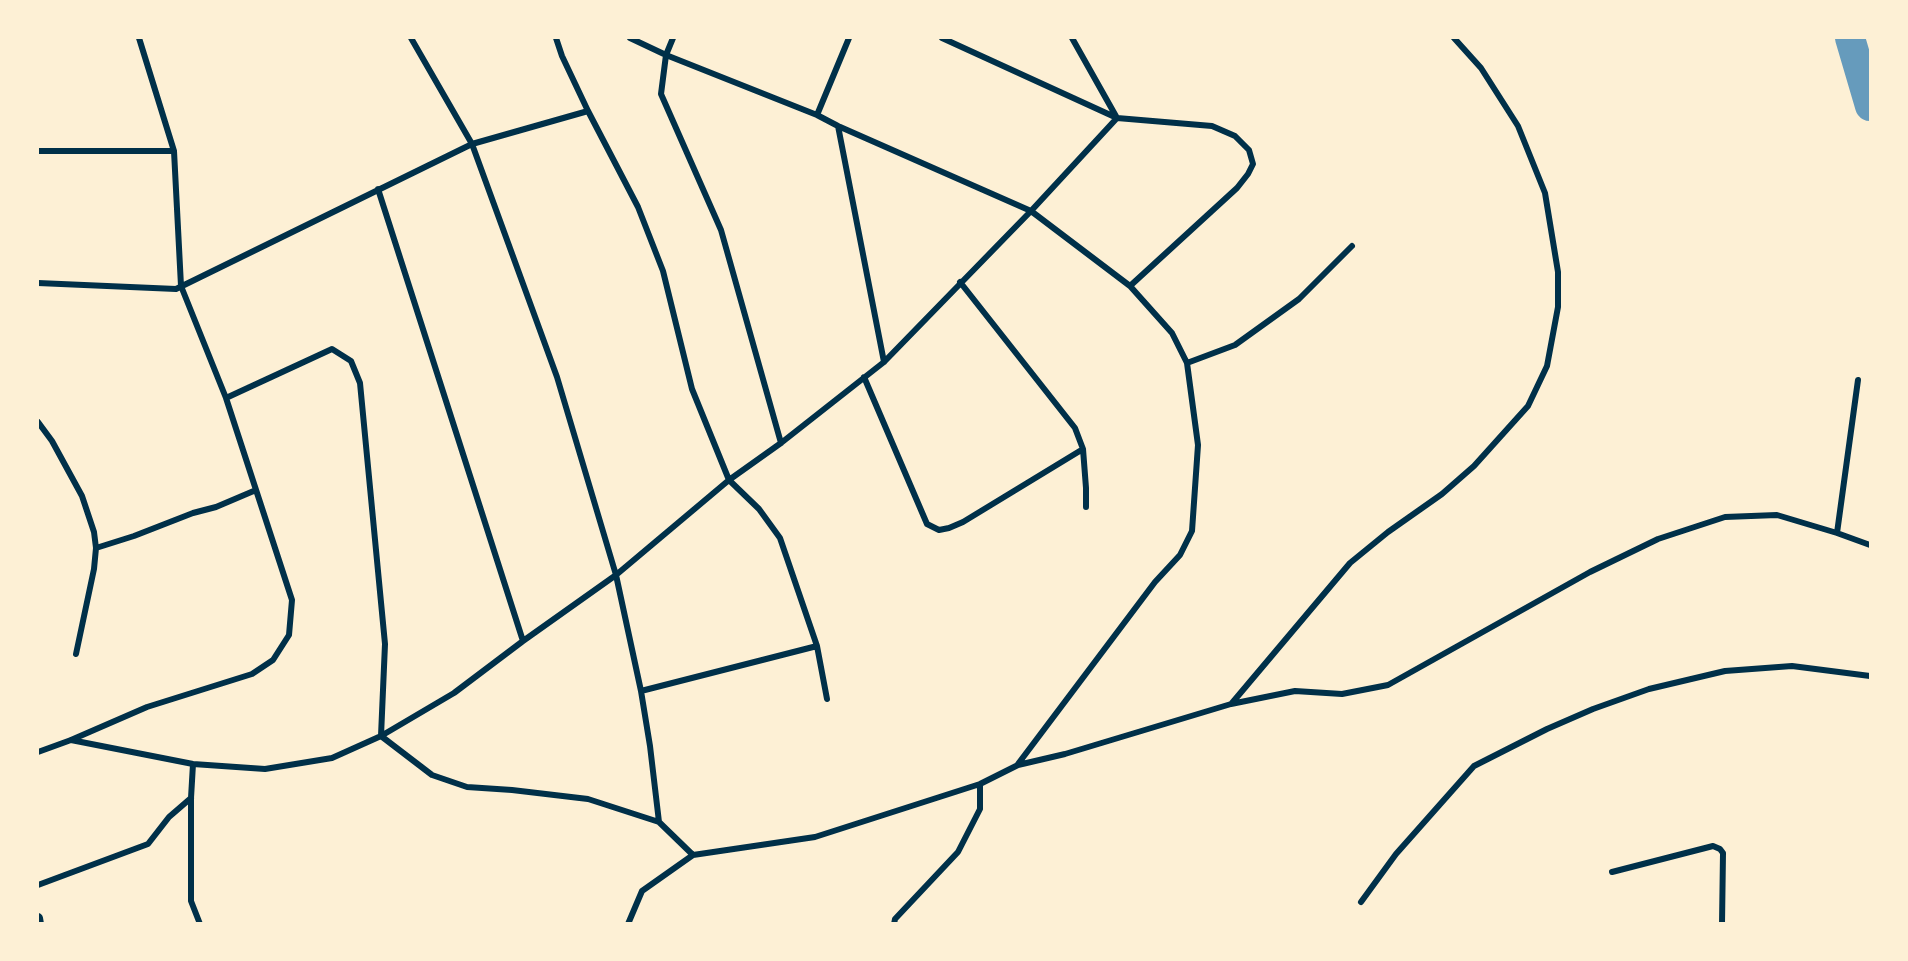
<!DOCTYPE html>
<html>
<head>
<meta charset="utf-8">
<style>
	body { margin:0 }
	#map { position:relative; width:1908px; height:961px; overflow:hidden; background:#fdf0d5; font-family:"PT Sans",sans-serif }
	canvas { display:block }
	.frame { position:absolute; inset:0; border:39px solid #fdf0d5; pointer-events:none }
</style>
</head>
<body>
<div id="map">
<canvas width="1908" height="961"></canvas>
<div class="frame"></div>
</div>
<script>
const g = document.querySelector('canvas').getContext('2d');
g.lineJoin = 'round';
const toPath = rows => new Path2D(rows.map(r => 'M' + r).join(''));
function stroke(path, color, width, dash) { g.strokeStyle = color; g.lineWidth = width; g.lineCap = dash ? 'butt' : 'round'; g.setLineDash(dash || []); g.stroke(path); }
const river = toPath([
	[1850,38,1870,106]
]);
const minor = toPath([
	[411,38,472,144,557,377,616,575,641,691,650,746,659,822],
	[556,38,562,56,588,111,638,207,663,271,692,389,729,480,759,509,780,538,817,646,827,699],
	[630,38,666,55,817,115,838,126,1031,211,1130,286,1172,333,1187,363,1198,445,1192,531,1180,555,1155,582,1018,764],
	[673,38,666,55,661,94,721,230,781,443],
	[942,38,1117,118,1212,126,1235,136,1249,150,1253,164,1248,174,1237,188,1130,286],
	[1072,38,1117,118],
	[817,115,849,38],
	[838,126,884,362],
	[38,151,174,151],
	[378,189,523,641],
	[960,282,1075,428,1083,449,1086,488,1086,507],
	[38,283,176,289,472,144,588,111],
	[1187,363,1235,345,1299,299,1352,246],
	[864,377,927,524,939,530,949,528,963,522,1083,449],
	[226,398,332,349,351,361,360,383,385,644,381,736,432,775,467,787,512,790,588,799,659,822,693,855],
	[38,422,52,441,82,496,94,532,96,548,94,569,76,654],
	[1837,533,1858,380],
	[96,548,134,536,193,513,216,507,256,490],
	[641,691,817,646],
	[1232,703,1350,563,1388,532,1442,494,1474,466,1528,406,1547,366,1558,307,1558,272,1545,193,1518,126,1481,68,1454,38],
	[71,740,193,764,265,769,332,758,381,736,454,693,523,641,616,575,729,480,781,443,884,362,1031,211,1117,118],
	[38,752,71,740,147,707,252,674,273,660,289,635,292,600,226,398,181,286,174,151,139,38],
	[193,764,191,798,191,901,200,924],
	[1612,872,1713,846,1720,849,1723,853,1722,924],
	[38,885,148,844,169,817,191,798],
	[1361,902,1396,854,1474,766,1547,729,1593,709,1649,689,1725,671,1792,666,1870,676],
	[628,924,642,891,693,855,815,837,980,784,1018,765,1065,754,1231,704,1295,691,1342,694,1388,685,1590,572,1658,539,1725,517,1777,515,1837,533,1870,545],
	[894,924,895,919,958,852,980,809,980,784]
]);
const tertiary = toPath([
	[38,918,39,924]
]);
stroke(river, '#669bbc', 30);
stroke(minor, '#003049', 6);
stroke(tertiary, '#003049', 10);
</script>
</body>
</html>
